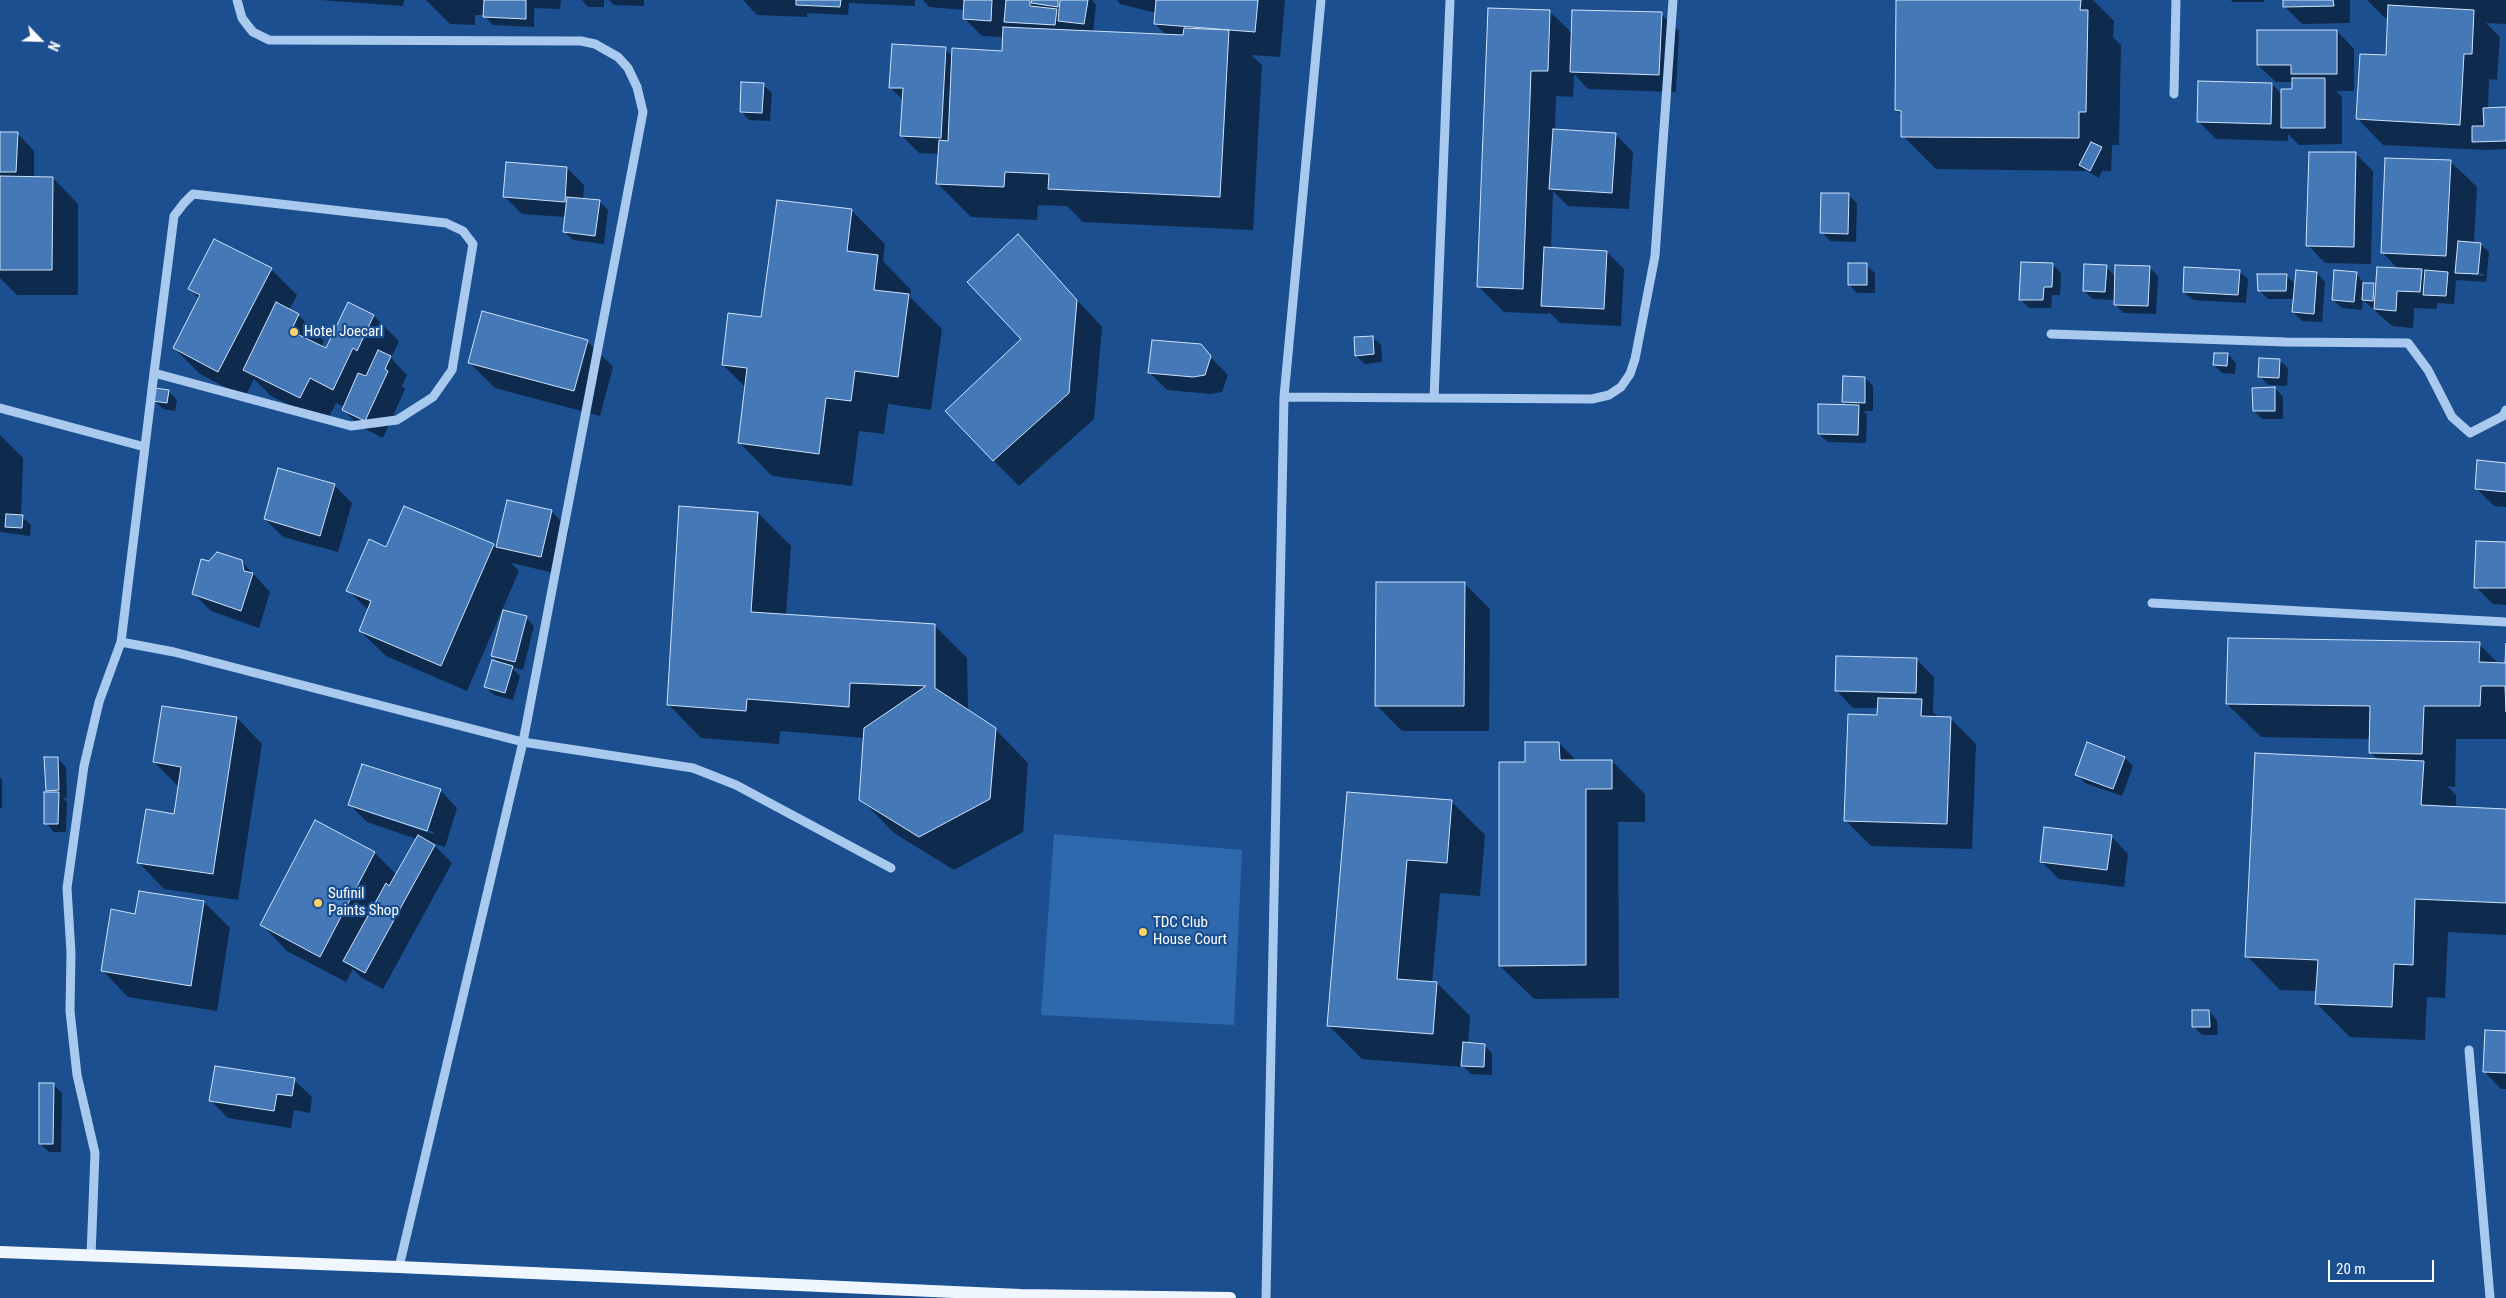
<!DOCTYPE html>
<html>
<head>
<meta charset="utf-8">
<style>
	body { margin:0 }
	#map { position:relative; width:2506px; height:1298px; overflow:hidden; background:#1b4f8f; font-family:"Roboto Condensed",sans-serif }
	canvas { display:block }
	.north { position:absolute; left:15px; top:15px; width:50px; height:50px; -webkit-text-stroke:4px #1b4f8f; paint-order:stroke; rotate:114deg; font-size:14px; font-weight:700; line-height:20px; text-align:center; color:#fff }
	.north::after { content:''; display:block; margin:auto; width:18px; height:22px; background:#fff; clip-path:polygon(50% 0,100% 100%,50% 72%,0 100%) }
	.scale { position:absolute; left:2328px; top:1260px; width:106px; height:22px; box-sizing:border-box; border:2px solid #fff; border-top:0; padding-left:6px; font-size:15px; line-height:18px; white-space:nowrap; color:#fff; -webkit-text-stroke:4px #1b4f8f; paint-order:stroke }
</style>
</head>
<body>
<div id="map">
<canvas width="2506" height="1298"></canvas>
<div class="north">N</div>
<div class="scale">20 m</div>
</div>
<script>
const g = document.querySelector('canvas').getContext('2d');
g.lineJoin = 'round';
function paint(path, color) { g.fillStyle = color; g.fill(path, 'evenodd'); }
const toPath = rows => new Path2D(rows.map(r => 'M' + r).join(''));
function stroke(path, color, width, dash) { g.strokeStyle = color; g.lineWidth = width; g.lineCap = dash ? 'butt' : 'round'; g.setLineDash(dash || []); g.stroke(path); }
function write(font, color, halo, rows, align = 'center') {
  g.font = font + ' "Roboto Condensed",sans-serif'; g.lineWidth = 4.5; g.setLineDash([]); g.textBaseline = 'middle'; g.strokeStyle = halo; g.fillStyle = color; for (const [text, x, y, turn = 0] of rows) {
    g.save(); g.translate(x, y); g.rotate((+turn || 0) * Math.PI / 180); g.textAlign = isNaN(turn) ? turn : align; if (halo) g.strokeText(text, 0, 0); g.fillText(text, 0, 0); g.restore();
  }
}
const green = toPath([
	[1054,834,1242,850,1234,1025,1041,1015]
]);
const shadow = toPath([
	[320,0,404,0,403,6],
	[426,0,561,0,560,9,534,8,534,27,493,25,484,15,475,15,475,25,450,24],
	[582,0,604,0,604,7,588,7],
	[609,0,644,0,644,6,614,5],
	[743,0,915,0,915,6,849,3,848,15,807,13,807,17,757,15],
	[923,0,1092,0,1096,5,1093,32,1167,36,1155,24,1156,13,1120,4,1117,0,1285,0,1280,57,1251,55,1262,65,1253,230,1083,222,1067,206,1038,205,1037,220,971,217,937,183,939,154,919,153,902,136,904,101,890,87,945,49,953,57,1003,52,1004,37,982,36,964,18,965,10,929,7],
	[1898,0,2093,0,2114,21,2113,37,2121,45,2119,145,2112,145,2111,171,2102,171,2099,178,2087,171,1936,169,1903,136,1902,116,1896,110],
	[2231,0,2264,0,2264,2,2232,2],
	[2285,0,2350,0,2350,23,2302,24,2285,7],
	[2367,0,2506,0,2506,24,2486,23,2500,37,2497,80,2489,79,2488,109,2506,109,2506,149,2486,150,2383,145,2358,119,2387,56,2389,18,2385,18],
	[1489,9,1549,11,1573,34,1661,14,1679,31,1676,92,1588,89,1574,74,1573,97,1556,96,1555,130,1615,134,1633,152,1629,209,1568,206,1553,191,1551,249,1607,252,1624,269,1621,326,1560,323,1549,312,1548,314,1504,312,1479,287],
	[2337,31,2354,49,2354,91,2336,91,2342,97,2342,144,2299,145,2288,134,2288,141,2216,139,2198,121,2272,84,2282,95,2294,90,2293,82,2276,82,2258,65],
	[763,85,772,93,770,121,749,120,741,111],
	[0,133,17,133,34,151,34,178,53,178,78,204,78,295,17,295,0,278],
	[2356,154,2373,171,2371,264,2325,263,2308,245],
	[2386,159,2451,162,2477,187,2474,243,2480,244,2489,252,2486,282,2456,280,2454,304,2437,303,2437,309,2414,308,2413,328,2392,326,2363,300,2362,310,2342,308,2333,300,2356,273,2364,284,2374,284,2376,287,2399,270,2382,252],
	[2472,273,2484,274,2484,276,2472,275],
	[567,168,584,185,583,200,600,202,608,210,604,244,573,240,564,231,566,217,522,214,505,197],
	[1848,195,1857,203,1856,242,1830,241,1822,232],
	[852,211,885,244,883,261,911,290,910,297,942,329,931,410,888,404,884,434,859,431,852,486,772,476,739,442,746,388,723,365],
	[1018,236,1102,327,1094,419,1019,486,993,460,1023,339],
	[2052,264,2061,273,2060,295,2052,295,2051,308,2029,308,2020,299],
	[1866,265,1875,273,1875,293,1857,293,1849,284],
	[2106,267,2116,277,2149,267,2158,276,2156,314,2123,313,2115,304,2115,300,2093,299,2084,291],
	[271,269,297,295,289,310,298,315,324,341,321,347,327,350,374,316,399,341,391,358,407,375,402,386,405,389,383,438,361,427,343,410,344,407,336,403,326,423,271,396,254,379,245,397,200,374,174,348,199,299,190,289],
	[2239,271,2248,279,2246,303,2193,300,2184,292],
	[2317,273,2325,282,2322,322,2302,321,2293,312,2295,299,2268,299,2259,290,2286,275,2296,285],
	[1372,337,1381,345,1382,362,1365,364,1356,356],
	[587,341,613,367,600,416,495,388,469,362],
	[1200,346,1228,375,1222,392,1211,394,1167,390,1149,372],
	[2228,354,2236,363,2235,374,2222,373,2214,365],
	[2279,360,2288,368,2287,386,2268,385,2260,376],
	[1865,378,1873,386,1873,411,1863,411,1867,414,1866,443,1828,442,1819,434,1847,406,1844,402],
	[2275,388,2283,397,2283,419,2262,419,2254,411],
	[168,391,177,400,175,411,163,409,154,400],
	[0,435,23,458,21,516,31,525,30,536,0,532],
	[2506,464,2506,507,2494,506,2477,489],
	[334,485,352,503,338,552,283,537,265,519],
	[508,501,551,511,569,529,559,574,511,563,519,571,467,691,386,656,360,631,369,611,348,590,387,548,493,545,497,549],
	[758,513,791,546,786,615,934,625,967,658,968,711,995,729,1028,763,1023,832,954,870,894,833,861,799,865,738,780,731,779,744,701,738,668,704],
	[2506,543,2506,605,2493,604,2476,587],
	[241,561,270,592,259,628,211,611,193,593,210,562],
	[1464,583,1490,609,1489,731,1402,731,1376,705],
	[526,618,534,626,523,670,511,667,520,676,513,700,494,695,485,686,501,664,492,656],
	[2479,644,2499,664,2506,664,2506,739,2456,739,2455,787,2447,786,2456,795,2456,808,2506,810,2506,935,2448,932,2445,998,2427,997,2425,1040,2350,1037,2317,1004,2317,991,2280,990,2247,956,2378,760,2370,752,2370,739,2261,737,2227,704],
	[1917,660,1934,677,1933,712,1939,718,1950,718,1976,744,1972,849,1871,846,1845,820,1879,716,1879,708,1853,708,1836,690],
	[237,718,262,744,238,900,164,889,139,863,175,815,179,787,154,762],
	[1559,743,1577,761,1612,761,1645,794,1645,822,1618,822,1619,998,1534,999,1500,966,1526,763],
	[57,758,66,767,67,798,63,798,67,802,66,832,54,832,46,823,50,793,47,790],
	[2125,758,2133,766,2122,796,2085,783,2077,774],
	[0,777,2,780,2,808,0,808],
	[440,790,457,808,445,847,432,843,452,863,383,989,362,978,353,969,346,982,287,951,262,925,375,853,397,875,417,839,367,822,350,805],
	[369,811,434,832,433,834,369,813],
	[1349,793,1452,802,1485,835,1480,896,1440,893,1432,983,1437,983,1470,1016,1468,1044,1484,1045,1492,1053,1492,1075,1471,1074,1464,1067,1362,1059,1328,1025],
	[2111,836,2128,854,2124,887,2059,879,2041,861],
	[204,902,230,928,217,1011,128,997,103,971,136,915],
	[2209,1011,2217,1020,2218,1035,2202,1035,2193,1026],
	[2506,1032,2506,1089,2501,1089,2484,1071],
	[294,1080,312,1097,310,1113,294,1110,291,1128,228,1118,211,1101],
	[53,1084,62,1093,61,1152,49,1152,40,1144]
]);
const building = toPath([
	[484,0,526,0,526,19,483,17,484,0],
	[796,0,841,0,840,7,796,5,796,0],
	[964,0,992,0,991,21,963,19,964,0],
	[1006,0,1030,0,1030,6,1057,9,1055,25,1004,22,1006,0],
	[1032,0,1058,0,1058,7,1031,3,1032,0],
	[1060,0,1088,0,1084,24,1058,21,1060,0],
	[1156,0,1258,0,1255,32,1154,24,1156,0],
	[1896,0,2081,0,2080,10,2088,10,2086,112,2079,112,2079,138,1901,137,1901,111,1895,110,1896,0],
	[2283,0,2333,0,2334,6,2283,7,2283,0],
	[2388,5,2474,10,2472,54,2464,54,2460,125,2356,119,2360,54,2386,55,2388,5],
	[1488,8,1550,10,1548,71,1531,71,1523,289,1477,287,1488,8],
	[1572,10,1662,12,1659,75,1570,72,1572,10],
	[1003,27,1183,35,1184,28,1229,30,1220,197,1048,189,1049,174,1005,172,1004,187,936,184,939,140,948,141,952,48,1002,51,1003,27],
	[2257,30,2337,30,2337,74,2291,74,2291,65,2257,65,2257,30],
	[892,44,946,47,941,138,900,136,903,88,889,88,892,44],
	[2292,78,2325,78,2325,128,2281,128,2281,89,2292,89,2292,78],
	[2198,81,2272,83,2271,124,2197,122,2198,81],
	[741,82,764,83,762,113,740,112,741,82],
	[2506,107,2506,141,2472,142,2472,126,2484,126,2483,108,2506,107],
	[1553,129,1616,133,1612,193,1549,189,1553,129],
	[0,132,18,132,16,172,0,172,0,132],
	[2091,142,2102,147,2090,171,2079,165,2091,142],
	[2309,152,2356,152,2354,247,2306,246,2309,152],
	[2385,158,2451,160,2446,256,2381,253,2385,158],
	[506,162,567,167,565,202,503,197,506,162],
	[0,176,53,177,52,270,0,270,0,176],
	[1821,193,1849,193,1848,234,1820,233,1821,193],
	[567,197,600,200,595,236,563,232,567,197],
	[777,200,852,209,847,251,878,255,874,290,909,294,898,377,855,371,851,401,826,398,819,454,738,443,747,368,722,365,728,313,761,317,777,200],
	[1018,234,1077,300,1069,393,993,461,945,411,1021,339,967,282,1018,234],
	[214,239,272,268,218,372,173,348,200,295,188,289,214,239],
	[2458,241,2481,243,2478,274,2455,273,2458,241],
	[1544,247,1607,251,1604,309,1541,306,1544,247],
	[2021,262,2053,263,2052,287,2044,287,2043,300,2019,300,2021,262],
	[1848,263,1867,263,1867,285,1848,285,1848,263],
	[2084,264,2107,265,2105,292,2083,291,2084,264],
	[2115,265,2150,266,2148,306,2114,305,2115,265],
	[2184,267,2240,270,2238,295,2183,292,2184,267],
	[2377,267,2422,269,2420,292,2397,291,2396,311,2374,309,2377,267],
	[2296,270,2317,272,2314,314,2292,312,2296,270],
	[2334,270,2357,272,2354,302,2332,300,2334,270],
	[2425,270,2448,272,2446,296,2423,295,2425,270],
	[2257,274,2287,274,2286,291,2258,291,2257,274],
	[2363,283,2374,283,2373,301,2362,300,2363,283],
	[276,302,299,314,291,331,326,348,348,302,374,315,357,351,353,348,333,390,310,378,300,398,243,370,276,302],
	[482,311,588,340,574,391,468,363,482,311],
	[1373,336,1374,354,1355,356,1354,337,1373,336],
	[1152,340,1201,344,1211,356,1205,375,1193,377,1148,373,1152,340],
	[378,350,391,356,385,369,388,371,365,421,342,410,358,373,366,376,378,350],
	[2214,353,2228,353,2227,366,2213,365,2214,353],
	[2259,358,2280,359,2279,378,2258,377,2259,358],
	[1843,376,1865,377,1865,403,1842,402,1843,376],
	[2275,387,2275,411,2253,411,2252,388,2275,387],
	[155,388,169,390,167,403,153,401,155,388],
	[1818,404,1859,405,1858,435,1818,434,1818,404],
	[2477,460,2506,463,2506,492,2475,489,2477,460],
	[278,468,335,484,320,536,264,519,278,468],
	[507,500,552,510,541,557,496,547,507,500],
	[404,506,494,544,441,666,359,631,371,601,346,591,369,539,386,547,404,506],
	[679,506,758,512,751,612,935,624,935,688,996,728,990,799,919,837,859,800,864,728,926,686,850,683,849,707,747,699,746,711,667,705,679,506],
	[6,514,23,515,22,528,5,527,6,514],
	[2476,541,2506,542,2506,588,2474,588,2476,541],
	[217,552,242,560,244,571,253,573,241,611,192,594,201,559,209,561,217,552],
	[1376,582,1465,582,1464,706,1375,706,1376,582],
	[503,610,527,616,515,662,491,656,503,610],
	[2228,638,2480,642,2479,662,2505,663,2506,643,2506,712,2505,686,2481,686,2480,706,2424,706,2422,754,2369,753,2370,706,2226,704,2228,638],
	[1836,656,1917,658,1916,693,1835,691,1836,656],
	[492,660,513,666,505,693,484,687,492,660],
	[1878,698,1922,699,1921,716,1951,717,1947,824,1844,821,1848,714,1877,715,1878,698],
	[162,706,237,717,213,874,137,863,146,809,174,814,181,767,153,762,162,706],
	[1525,742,1559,742,1560,760,1612,760,1612,789,1586,789,1586,965,1499,966,1499,762,1525,762,1525,742],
	[2087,742,2125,757,2113,789,2075,775,2087,742],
	[2255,753,2424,761,2421,805,2506,809,2506,903,2415,899,2413,965,2394,964,2392,1007,2315,1004,2318,960,2245,957,2255,753],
	[44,757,58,757,59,790,46,791,44,757],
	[362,764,441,789,427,831,348,805,362,764],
	[44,792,59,792,58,824,44,824,44,792],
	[1347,792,1452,800,1447,863,1407,860,1397,979,1437,982,1433,1034,1327,1026,1347,792],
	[315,820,375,852,320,957,260,925,315,820],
	[2044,827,2112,835,2107,870,2040,862,2044,827],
	[418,835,435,845,365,973,343,961,386,883,389,886,418,835],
	[139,891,204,901,191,986,101,971,111,909,135,914,139,891],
	[2192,1010,2209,1010,2210,1027,2192,1027,2192,1010],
	[2485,1030,2506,1031,2506,1073,2483,1072,2485,1030],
	[1463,1042,1485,1044,1484,1067,1461,1066,1463,1042],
	[215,1066,295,1078,292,1096,277,1094,274,1111,209,1101,215,1066],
	[39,1083,54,1083,53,1144,39,1144,39,1083]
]);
const minor = toPath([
	[237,0,242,18,248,26,253,32,269,40,581,41,595,44,618,57,628,68,637,87,643,112,523,742,399,1267],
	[2174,94,2176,0],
	[2051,334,2286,342,2408,343,2428,370,2452,417,2470,433,2503,416,2506,410],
	[1284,397,1592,399,1609,395,1621,387,1630,374,1635,359,1655,256,1673,0],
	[1434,398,1450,0],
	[0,408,145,447],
	[2152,603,2506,622],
	[121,642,154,373,174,216,184,203,193,194,446,223,463,231,473,244,452,370,433,397,397,420,351,426,154,373],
	[2469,1050,2490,1298],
	[91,1256,95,1153,77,1075,70,1011,71,953,67,888,84,766,99,702,121,642,174,652,523,742,693,768,736,785,891,868],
	[1266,1298,1284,397,1321,0]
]);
const major = toPath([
	[0,1252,399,1267,1020,1295,1230,1298]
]);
const markers = [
	[294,332,5,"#ffd166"],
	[318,903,5,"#ffd166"],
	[1143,932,5,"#ffd166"]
];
const poiNames = [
	["Hotel Joecarl",304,332],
	["Sufinil",328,894],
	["Paints Shop",328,911],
	["TDC Club",1153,923],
	["House Court",1153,940]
];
paint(green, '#2e69ad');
paint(shadow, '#0007');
paint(building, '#4478b7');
stroke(building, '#cfe3fa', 1);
stroke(minor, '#a9c9ee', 9);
stroke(major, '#f0f6ff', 12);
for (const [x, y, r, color] of markers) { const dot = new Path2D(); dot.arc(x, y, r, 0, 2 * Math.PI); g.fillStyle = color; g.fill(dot); stroke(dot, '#1b4f8f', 2); }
write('15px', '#fff', '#1b4f8f', poiNames, 'left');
</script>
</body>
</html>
